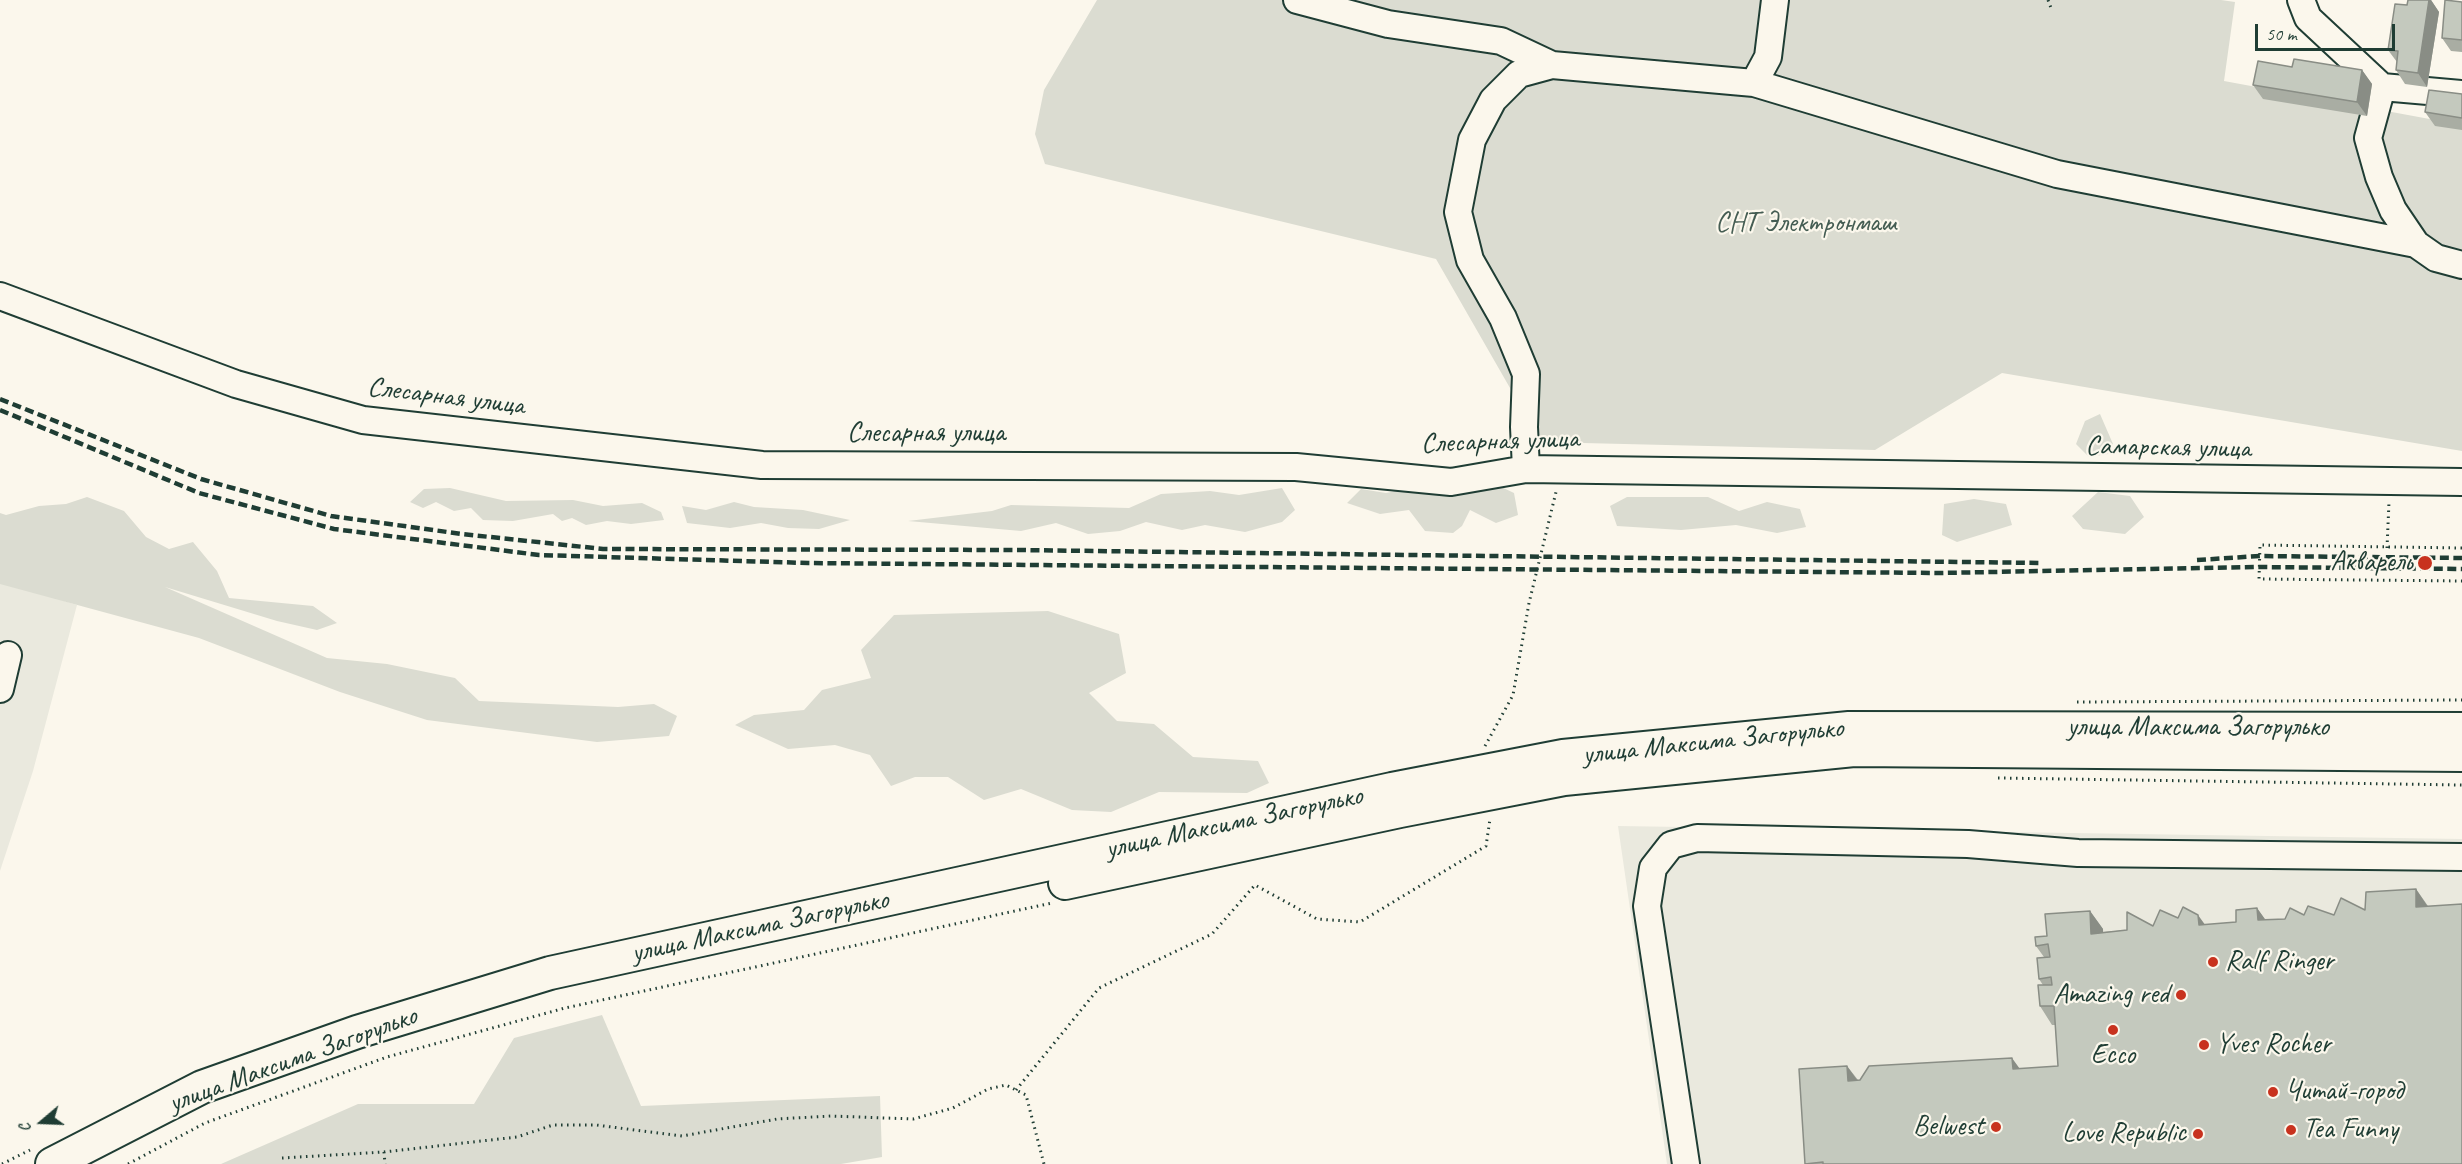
<!DOCTYPE html>
<html>
<head>
<meta charset="utf-8">
<style>
	body { margin:0 }
	#map { position:relative; width:2462px; height:1164px; overflow:hidden; background:#fbf7ec; font-family:Caveat,sans-serif }
	canvas { display:block }
	.north { position:absolute; left:12px; top:1092px; width:60px; height:60px; -webkit-text-stroke:4px #fbf7ec; paint-order:stroke; rotate:251deg; font-size:16px; font-weight:700; line-height:24px; text-align:center; color:#1f3d34 }
	.north::after { content:''; display:block; margin:auto; width:21px; height:27px; background:#1f3d34; clip-path:polygon(50% 0,100% 100%,50% 72%,0 100%) }
	.scale { position:absolute; left:2255px; top:24px; width:140px; height:27px; box-sizing:border-box; border:3px solid #1f3d34; border-top:0; padding-left:8px; font-size:18px; line-height:21px; white-space:nowrap; color:#1f3d34; -webkit-text-stroke:4px #fbf7ec; paint-order:stroke }
</style>
</head>
<body>
<div id="map">
<canvas width="2462" height="1164"></canvas>
<div class="north">С</div>
<div class="scale">50 m</div>
</div>
<script>
const g = document.querySelector('canvas').getContext('2d');
g.lineJoin = 'round';
function paint(path, color) { g.fillStyle = color; g.fill(path, 'evenodd'); }
const toPath = rows => new Path2D(rows.map(r => 'M' + r).join(''));
function stroke(path, color, width, dash) { g.strokeStyle = color; g.lineWidth = width; g.lineCap = dash ? 'butt' : 'round'; g.setLineDash(dash || []); g.stroke(path); }
function write(font, color, halo, rows, align = 'center') {
  g.font = font + ' Caveat,sans-serif'; g.lineWidth = 4.5; g.setLineDash([]); g.textBaseline = 'middle'; g.strokeStyle = halo; g.fillStyle = color; for (const [text, x, y, turn = 0] of rows) {
    g.save(); g.translate(x, y); g.rotate((+turn || 0) * Math.PI / 180); g.textAlign = isNaN(turn) ? turn : align; if (halo) g.strokeText(text, 0, 0); g.fillText(text, 0, 0); g.restore();
  }
}
const built = toPath([
	[0,581,77,605,33,771,0,871],
	[1618,826,2462,839,2462,1164,1667,1164]
]);
const green = toPath([
	[1097,0,2221,0,2235,2,2224,81,2462,125,2462,451,2002,373,1875,450,1541,442,1436,259,1045,164,1035,134,1044,90],
	[2100,414,2113,444,2108,454,2089,457,2076,444,2085,421],
	[1495,484,1514,493,1518,515,1496,523,1470,510,1462,526,1453,533,1425,531,1409,510,1380,514,1347,503,1361,489,1386,493,1412,488],
	[450,488,506,501,573,500,603,506,642,503,661,512,664,520,631,524,607,521,586,525,572,518,562,521,553,514,513,521,483,520,471,508,454,511,436,502,423,508,410,502,424,489],
	[1282,488,1295,510,1282,522,1245,532,1205,525,1182,530,1146,522,1120,531,1088,534,1056,523,1021,531,908,521,992,511,1011,505,1129,508,1161,494,1210,491,1239,495],
	[2098,492,2130,496,2144,517,2125,534,2083,529,2072,516],
	[87,497,124,511,146,537,169,549,193,542,217,571,229,598,313,606,337,623,317,630,277,621,165,587,327,658,387,664,455,678,479,701,618,707,654,704,677,716,669,736,597,742,427,720,340,692,199,638,0,584,0,513,6,515,39,506,66,504],
	[1627,497,1708,497,1739,511,1767,502,1800,509,1806,527,1777,533,1736,525,1681,530,1617,526,1610,506],
	[1974,499,2006,504,2012,525,1957,542,1942,535,1944,504],
	[734,502,754,507,803,510,850,520,819,529,788,528,761,523,730,528,687,523,682,506,706,510],
	[1048,611,1119,634,1126,673,1089,693,1117,721,1154,724,1193,757,1258,761,1269,783,1247,793,1159,792,1111,812,1072,810,1021,789,984,800,948,777,915,777,891,786,870,755,835,745,788,749,735,725,754,715,804,710,822,690,871,678,861,650,894,615],
	[602,1015,641,1106,880,1096,882,1157,841,1164,221,1164,358,1104,474,1104,514,1038]
]);
const path = toPath([
	[2048,0,2051,8],
	[2387,548,2389,502],
	[2462,548,2260,545,2259,579,2462,581],
	[2077,702,2462,700],
	[1485,746,1513,695,1529,603,1556,492],
	[1998,778,2462,785],
	[1016,1090,1099,988,1212,934,1255,885,1317,919,1360,922,1486,846,1490,819],
	[384,1152,385,1164],
	[282,1158,384,1152,517,1137,553,1125,596,1125,682,1136,777,1119,831,1116,913,1119,953,1108,988,1089,1006,1085,1026,1095,1044,1164],
	[2,1164,30,1150],
	[128,1164,205,1123,387,1057,565,1008,1052,903]
]);
const minor = toPath([
	[1297,0,1388,24,1501,41,1552,65],
	[2301,0,2308,18,2382,87,2462,94],
	[1754,83,1768,57,1775,0],
	[2382,87,2368,138,2379,177,2393,210,2416,244],
	[0,296,236,384,363,420,762,465,1296,467,1451,482,1526,469,2462,482],
	[1526,469,1524,427,1526,374,1503,318,1470,260,1458,212,1472,140,1493,100,1519,74,1552,65,1754,83,2057,174,2416,244,2436,258,2462,265],
	[0,689,8,655],
	[1686,1164,1647,906,1653,868,1671,845,1697,838,1968,844,2078,853,2462,857]
]);
const major = toPath([
	[1065,883,1400,811,1564,779,1854,750,2462,755],
	[52,1164,202,1087,357,1032,550,973,1392,789,1563,756,1849,728,2462,729]
]);
const rail = toPath([
	[0,399,201,479,331,516,462,534,603,549,1017,550,2041,563],
	[0,410,199,493,334,529,539,555,808,563,1937,573,2259,567,2462,569],
	[2197,560,2260,556,2462,558]
]);
const wall = toPath([
	[2408,0,2431,0,2439,12,2427,87,2405,84,2396,70,2397,62,2388,50,2407,5],
	[2462,2,2462,52,2451,51,2442,38],
	[2292,67,2362,70,2372,84,2367,116,2263,99,2253,85],
	[2462,94,2462,130,2435,126,2425,112],
	[2416,889,2428,906,2462,1164,1805,1164,1847,1066,1858,1080,2058,1066,2055,1025,2052,1025,2040,1006,2043,985,2039,979,2044,957,2036,946,2047,936,2090,911,2103,929,2103,932,2127,930,2153,926,2178,918,2205,925,2236,922,2257,908,2265,920,2285,919,2304,915,2334,915,2365,910]
]);
const shadedWall = toPath([
	[2429,0,2431,0,2439,12,2427,87,2418,73],
	[2362,70,2372,84,2367,116,2357,102],
	[2416,889,2428,907,2416,907],
	[2257,908,2270,926,2258,920],
	[2090,911,2103,929,2104,952,2091,934],
	[2198,915,2211,933,2199,925],
	[2012,1058,2025,1076,2013,1069],
	[1847,1066,1860,1084,1848,1081]
]);
const building = toPath([
	[2408,0,2429,0,2418,73,2396,70,2398,51,2388,50,2395,4,2407,5,2408,0],
	[2445,0,2462,2,2462,40,2442,38,2445,0],
	[2294,59,2362,70,2357,102,2253,85,2258,61,2292,67,2294,59],
	[2429,90,2462,94,2462,118,2425,112,2429,90],
	[2416,889,2416,907,2462,904,2462,1164,1823,1164,1823,1162,1805,1164,1799,1069,1847,1066,1848,1081,1860,1080,1869,1066,2012,1058,2013,1069,2058,1066,2054,1006,2040,1006,2038,985,2052,985,2051,977,2039,979,2037,958,2050,957,2048,944,2036,946,2035,937,2047,936,2045,914,2090,911,2091,934,2127,930,2127,912,2153,926,2160,910,2178,918,2183,907,2198,915,2199,925,2236,922,2236,910,2257,908,2258,920,2285,919,2290,908,2304,915,2308,906,2334,915,2341,898,2365,910,2366,892,2416,889]
]);
const markers = [
	[2425,563,8,"#c8321e"],
	[2213,962,6,"#c8321e"],
	[2181,995,6,"#c8321e"],
	[2113,1030,6,"#c8321e"],
	[2204,1045,6,"#c8321e"],
	[2273,1092,6,"#c8321e"],
	[1996,1127,6,"#c8321e"],
	[2291,1130,6,"#c8321e"],
	[2198,1134,6,"#c8321e"]
];
const parkNames = [
	["СНТ Электронмаш",1806,224]
];
const streetNames = [
	["Слесарная улица",446,397,7],
	["Слесарная улица",926,434],
	["Слесарная улица",1500,442,-2],
	["Самарская улица",2168,448,1],
	["улица Максима Загорулько",2198,728],
	["улица Максима Загорулько",1713,742,-6],
	["улица Максима Загорулько",1234,823,-12],
	["улица Максима Загорулько",760,927,-12],
	["улица Максима Загорулько",293,1060,-20]
];
const poiNames = [
	["Акварель",2412,563],
	["Ralf Ringer",2225,962,"left"],
	["Amazing red",2169,995],
	["Yves Rocher",2216,1045,"left"],
	["Ecco",2113,1056,"center"],
	["Читай-город",2285,1092,"left"],
	["Belwest",1984,1127],
	["Tea Funny",2303,1130,"left"],
	["Love Republic",2186,1134]
];
paint(built, '#eae9de');
paint(green, '#dbdcd1');
stroke(minor, '#1f3d34', 30);
stroke(major, '#1f3d34', 36);
stroke(path, '#1f3d34', 3, [1.5, 4.5]);
stroke(minor, '#fbf7ec', 26);
stroke(major, '#fbf7ec', 32);
stroke(rail, '#1f3d34', 4.5, [9, 4.5]);
paint(wall, '#a9ada3');
paint(shadedWall, '#898d85');
paint(building, '#c4c9be');
stroke(building, '#898d85', 1.5);
for (const [x, y, r, color] of markers) { const dot = new Path2D(); dot.arc(x, y, r, 0, 2 * Math.PI); g.fillStyle = color; g.fill(dot); stroke(dot, '#fbf7ec', 2); }
write('28px', '#455d53', '#fbf7ec', parkNames);
write('28px', '#1f3d34', '#fbf7ec', streetNames);
write('28px', '#1f3d34', '#fbf7ec', poiNames, 'right');
</script>
</body>
</html>
